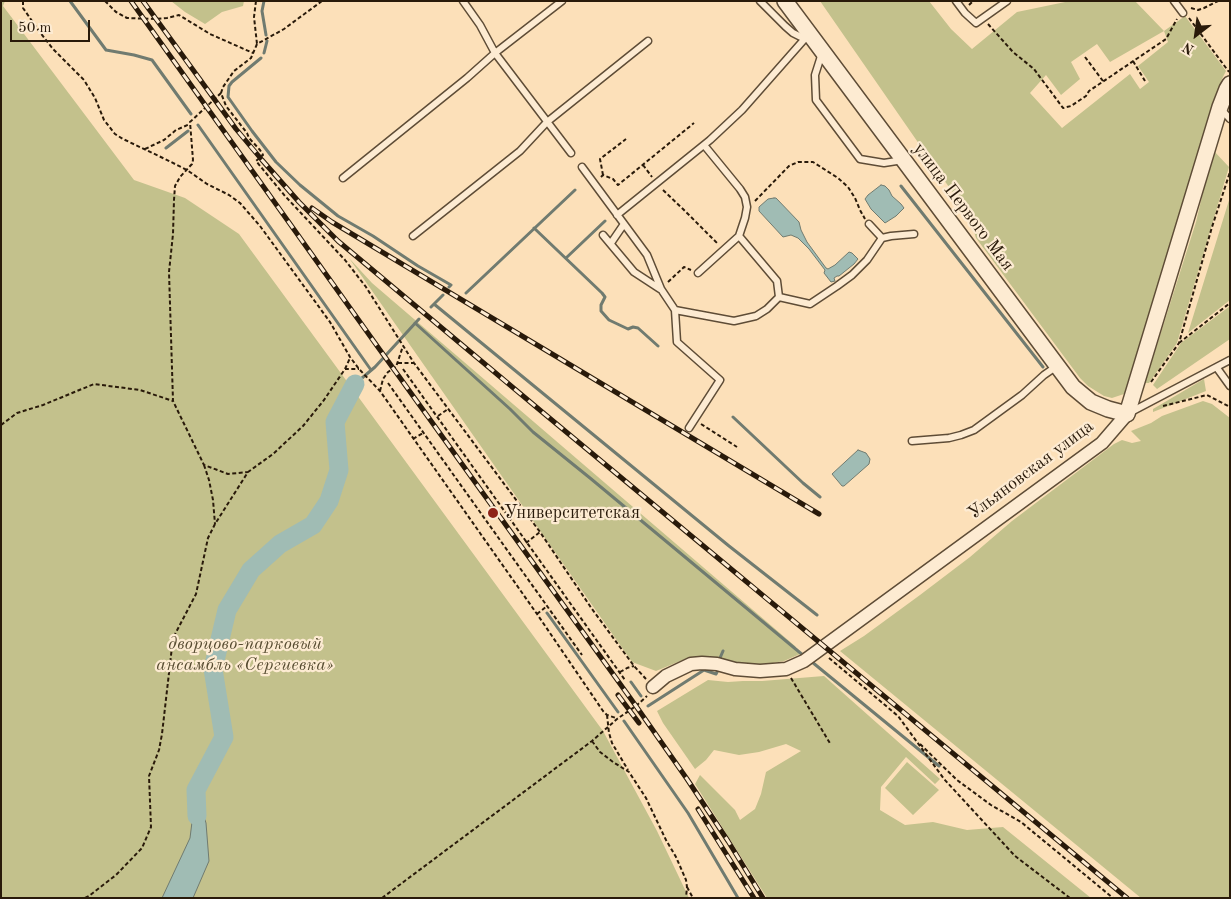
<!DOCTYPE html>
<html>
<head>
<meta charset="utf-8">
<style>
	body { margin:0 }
	#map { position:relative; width:1231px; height:899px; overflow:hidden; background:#fce0b9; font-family:"Old Standard TT",serif }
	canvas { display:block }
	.frame { position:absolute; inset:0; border:2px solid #291a0a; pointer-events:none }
	.north { position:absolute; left:1171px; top:10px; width:50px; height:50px; -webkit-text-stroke:4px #fdebd2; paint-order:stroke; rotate:210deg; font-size:14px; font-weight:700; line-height:20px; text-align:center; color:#291a0a }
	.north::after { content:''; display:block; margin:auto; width:18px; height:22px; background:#291a0a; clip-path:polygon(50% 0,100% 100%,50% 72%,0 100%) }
	.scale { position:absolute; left:10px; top:20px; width:80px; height:22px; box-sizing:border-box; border:2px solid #291a0a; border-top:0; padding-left:6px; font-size:15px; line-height:18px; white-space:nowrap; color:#291a0a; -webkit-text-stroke:4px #fdebd2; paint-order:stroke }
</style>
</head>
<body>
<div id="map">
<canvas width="1231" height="899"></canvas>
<div class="frame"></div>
<div class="north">N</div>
<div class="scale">50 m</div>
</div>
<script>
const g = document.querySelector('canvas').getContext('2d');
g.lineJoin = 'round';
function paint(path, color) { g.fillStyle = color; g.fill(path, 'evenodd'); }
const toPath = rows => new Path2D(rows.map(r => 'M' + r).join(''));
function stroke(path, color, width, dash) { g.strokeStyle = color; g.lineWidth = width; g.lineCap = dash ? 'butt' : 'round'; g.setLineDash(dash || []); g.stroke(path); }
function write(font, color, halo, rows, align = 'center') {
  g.font = font + ' "Old Standard TT",serif'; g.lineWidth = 4.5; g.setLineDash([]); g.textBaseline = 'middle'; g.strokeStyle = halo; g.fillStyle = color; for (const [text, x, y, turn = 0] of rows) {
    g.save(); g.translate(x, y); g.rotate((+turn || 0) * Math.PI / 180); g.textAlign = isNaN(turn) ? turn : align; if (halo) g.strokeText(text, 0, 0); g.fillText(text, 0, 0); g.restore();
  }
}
const green = toPath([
	[1,1,5,1,3,6,134,180,185,198,239,234,603,731,657,831,689,898,1,898],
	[171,1,244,1,243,6,222,12,205,24,185,12],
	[820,1,929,1,951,29,972,49,1017,12,1070,1,1135,1,1164,31,1185,16,1226,71,1222,79,1130,382,1124,394,1112,398,1104,396,1088,386,1080,378,976,238,969,216],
	[1164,31,1168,42,1138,66,1149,82,1140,89,1130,74,1062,128,1030,93,1046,75,1061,95,1080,79,1071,62,1097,44,1110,62],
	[1213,150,1229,167,1177,343,1149,383,1145,383,1196,222],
	[1230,197,1230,300,1188,333],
	[349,258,372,283,795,646,800,654,784,661,761,665,717,661,690,657,656,671,632,662],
	[1230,306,1230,339,1157,389,1153,385,1181,343],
	[1204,379,1206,391,1153,412,1153,409],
	[1203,401,1212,404,1230,418,1230,898,1141,898,840,651,864,636,920,595,970,557,1012,521,1114,444,1122,440,1132,443,1141,441,1131,431,1151,423,1162,416],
	[824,676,940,779,935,784,906,757,881,787,880,810,905,825,933,822,967,830,1003,827,1091,898,767,898,695,784,700,775,735,810,740,820,755,809,761,794,766,772,801,751,786,744,759,752,739,755,714,750,706,760,695,769,663,723,657,711,708,680,728,682,743,681,762,681],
	[907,762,939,790,913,815,885,788]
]);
const water = toPath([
	[881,185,885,186,889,190,892,196,901,204,904,208,896,216,885,223,871,209,865,199,868,195,881,185],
	[774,198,776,198,799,222,801,230,807,242,826,268,828,269,835,265,849,252,852,253,858,259,854,264,839,276,837,276,834,278,835,281,831,282,824,273,825,270,809,249,798,238,791,235,783,237,759,211,759,207,768,199,774,198],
	[858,450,866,453,870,459,869,464,844,486,842,486,832,474,858,450],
	[196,790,206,823,209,861,193,898,162,898,190,838,196,790]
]);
const stream = toPath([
	[70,1,106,50,134,55,152,60,191,114],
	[264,1,262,11,266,35],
	[264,53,267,41],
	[261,58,232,82,229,86,228,97,252,131,276,162,300,185,338,216,373,236,418,266,451,285,449,287],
	[198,125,371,370],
	[166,148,188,131],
	[901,186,1043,367],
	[534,228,602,293,605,297,601,305,601,311,609,320,628,329,633,327,638,328,658,346],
	[566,258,605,221],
	[466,293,575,190],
	[434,304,729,546,817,615],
	[431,307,443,295],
	[415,323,510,409,533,432,590,478,804,656],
	[355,384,375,367,419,319],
	[733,417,803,483,820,497],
	[547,613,618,712],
	[720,658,723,651],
	[812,662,939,766],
	[631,682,641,696],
	[648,706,704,670,716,674,718,670],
	[624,721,688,813,738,898]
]);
const river = toPath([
	[197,816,196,790,224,737,213,669,227,610,251,570,280,544,313,525,329,501,339,470,335,422,355,384]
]);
const path = toPath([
	[23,1,23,8,39,31,53,49,84,80,95,98,104,120,115,134,123,139,165,159,187,170,207,184,229,195,240,203,260,226,330,322,350,357,359,369,380,391,537,614,603,711,607,715,616,718],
	[105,1,116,12,127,18,155,19,167,18,179,15,210,34,253,53],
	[256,1,254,17,257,44],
	[322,1,284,29,257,44,251,58,234,71,223,87,221,93,226,106,247,133,249,138,260,150,263,155,256,161,285,196,345,260,366,287,414,363,540,532,592,609,634,666,646,679],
	[969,5,973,1],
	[1191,8,1198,10,1204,8,1218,1],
	[1189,18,1229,72],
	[988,24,1013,52,1034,69,1063,108,1071,106,1086,96,1089,91,1166,39,1177,19],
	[1085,57,1103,81],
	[1133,61,1145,81],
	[221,93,190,122,193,160,192,164,180,177,175,186,174,200,173,234,169,272,173,401,204,465,228,474,248,472],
	[145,149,164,140,176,130,190,124],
	[643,165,652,177],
	[603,175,600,159,626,139],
	[601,177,603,175,613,179,618,185,694,123],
	[663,190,683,209,718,244],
	[755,201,789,166,798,162,813,162,838,178,848,187,855,198,860,210,865,219],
	[668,282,684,267,691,270],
	[1179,343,1230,303],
	[398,363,414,363],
	[345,369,350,358],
	[403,369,625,680],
	[1151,382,1179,343,1212,227,1230,172],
	[388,383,582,655],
	[380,391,383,379,388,372,396,367,403,346],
	[1163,406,1207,395,1230,407],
	[438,416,448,409],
	[701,424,737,447],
	[1,425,17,413,43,405,94,384,140,390,173,401],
	[413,439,423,433],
	[204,465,209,480,213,500,215,524],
	[526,543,540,532],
	[537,614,547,606],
	[829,658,898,716,944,779,1015,856,1070,898],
	[620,672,627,668,634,666],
	[791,678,831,745],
	[607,715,609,733,612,743,628,770],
	[592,741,600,752,613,762,629,772,646,798,666,840,676,857,686,880,687,887,686,898],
	[920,744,957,780,991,805,1021,822,1113,898],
	[687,887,693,898],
	[85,898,89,896,116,875,142,848,151,827,149,776,159,750,162,734,173,638,196,594,208,538,215,524,248,472,273,454,303,426,324,400,345,369,359,369],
	[382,898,592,741,617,719,636,706,647,696]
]);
const service = toPath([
	[463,1,480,25,495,53,571,153],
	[760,1,785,26,793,33,805,39],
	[956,1,965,13,976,23,1007,1],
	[1174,1,1183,13],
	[822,53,815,75,816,100,860,159,884,163,903,160],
	[1221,109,1230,119],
	[582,167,647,255,661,289,675,310,734,321,756,316,767,309,779,297,777,281,739,236,745,218,747,207,745,197,740,189,704,145],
	[343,178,467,78,495,53,562,1],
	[617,215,710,140,742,110,809,34],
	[869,224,882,238],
	[603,235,634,272,660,289],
	[413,236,520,151,547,122,648,41],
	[611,243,624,224],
	[698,273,739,236],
	[779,297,810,304,837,286,852,275,867,260,882,238,891,236,914,234],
	[675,310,677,342,720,380,689,428],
	[1217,368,1230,386],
	[1129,413,1230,360],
	[912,441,949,438,961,435,974,430,1022,395,1044,375,1057,366]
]);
const minor = toPath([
	[653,687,666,676,691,664,702,663,717,664,735,669,760,671,786,669,804,661,1102,443,1127,414]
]);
const tertiary = toPath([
	[785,1,1073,387,1091,402,1108,409,1127,414,1220,107,1227,89,1230,84]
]);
const rail = toPath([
	[131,1,380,350,636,706,687,779,728,841,763,898],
	[143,1,236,129,262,160,299,202,338,241,541,411,1127,898],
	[312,208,332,222,819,514],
	[618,695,639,723],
	[698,809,754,898]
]);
const markers = [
	[493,513,6,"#8f2418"]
];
const streetNames = [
	["улица Первого Мая",963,207,53],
	["Ульяновская улица",1031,470,-37]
];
const poiNames = [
	["Университетская",504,513]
];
const parkNames = [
	["дворцово-парковый",245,644],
	["ансамбль «Сергиевка»",245,665]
];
paint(green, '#c3c18c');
paint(water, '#a0bcb4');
stroke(water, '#707b70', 1);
stroke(stream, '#707b70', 3);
stroke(river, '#a0bcb4', 19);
stroke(service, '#5e4c36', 9);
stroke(minor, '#5e4c36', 15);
stroke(tertiary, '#5e4c36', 18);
stroke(path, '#291a0a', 2, [4, 2.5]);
stroke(service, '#fdebd2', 6);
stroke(minor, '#fdebd2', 12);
stroke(tertiary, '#fdebd2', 15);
stroke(rail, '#291a0a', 5);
stroke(rail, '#fdebd2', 3, [9]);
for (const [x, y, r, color] of markers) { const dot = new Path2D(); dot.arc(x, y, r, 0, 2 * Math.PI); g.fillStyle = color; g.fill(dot); stroke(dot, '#fdebd2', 2); }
write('18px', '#291a0a', '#fdebd2', streetNames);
write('18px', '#291a0a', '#fdebd2', poiNames, 'left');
write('italic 18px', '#574c31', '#fdebd2', parkNames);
</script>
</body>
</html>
